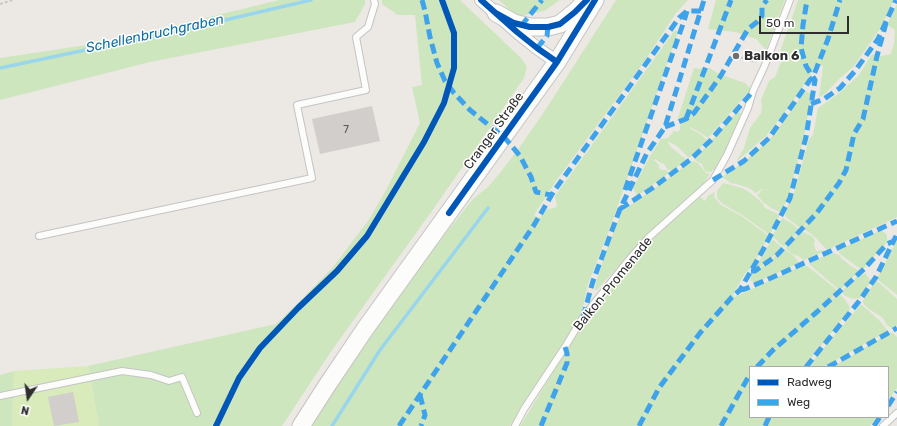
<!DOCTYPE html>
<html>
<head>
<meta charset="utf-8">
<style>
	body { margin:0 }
	#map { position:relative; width:897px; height:426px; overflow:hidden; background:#ece8e4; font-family:Rubik,sans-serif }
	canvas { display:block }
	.legend { position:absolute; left:749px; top:366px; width:140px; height:52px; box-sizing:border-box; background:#fff; border:1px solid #ababab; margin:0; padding:5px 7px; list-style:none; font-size:12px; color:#2e2e2e }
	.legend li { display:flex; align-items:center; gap:8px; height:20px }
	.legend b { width:20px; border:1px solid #ababab }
	.north { position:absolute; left:8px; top:378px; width:40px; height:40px; -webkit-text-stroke:3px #fff; paint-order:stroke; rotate:193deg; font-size:11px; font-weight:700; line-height:16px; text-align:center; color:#2e2e2e }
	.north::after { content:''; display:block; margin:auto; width:14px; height:18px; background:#2e2e2e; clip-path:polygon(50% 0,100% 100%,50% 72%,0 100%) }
	.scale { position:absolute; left:759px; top:16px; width:90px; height:18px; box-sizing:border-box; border:2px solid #2e2e2e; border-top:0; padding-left:5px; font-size:12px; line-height:14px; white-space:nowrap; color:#2e2e2e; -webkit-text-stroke:3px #fff; paint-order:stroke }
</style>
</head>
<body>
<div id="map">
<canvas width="897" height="426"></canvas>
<ul class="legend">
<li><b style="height:5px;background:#0057b8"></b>Radweg</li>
<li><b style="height:5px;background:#3ea3eb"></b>Weg</li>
</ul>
<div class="north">N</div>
<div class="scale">50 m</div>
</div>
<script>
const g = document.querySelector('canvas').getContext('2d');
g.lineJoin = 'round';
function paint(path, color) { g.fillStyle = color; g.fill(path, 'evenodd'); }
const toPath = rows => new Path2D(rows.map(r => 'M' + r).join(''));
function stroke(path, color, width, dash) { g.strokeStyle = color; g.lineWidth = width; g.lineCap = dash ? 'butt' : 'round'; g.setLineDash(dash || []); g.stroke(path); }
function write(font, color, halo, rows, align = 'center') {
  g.font = font + ' Rubik,sans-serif'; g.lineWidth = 3; g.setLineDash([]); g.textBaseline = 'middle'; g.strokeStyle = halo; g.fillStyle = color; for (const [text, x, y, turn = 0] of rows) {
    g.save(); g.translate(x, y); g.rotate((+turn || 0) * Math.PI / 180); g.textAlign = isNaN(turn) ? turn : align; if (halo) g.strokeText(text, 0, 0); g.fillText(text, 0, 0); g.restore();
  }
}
const green = toPath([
	[279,0,365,0,365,4,355,22,150,62,0,100,0,58,107,42],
	[382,0,460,0,522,59,527,67,524,78,434,208,330,353,282,426,99,426,88,366,276,324,297,304,333,267,368,221,386,190,420,123,412,87,422,85,415,15,398,15,382,4],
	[499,0,560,0,544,11,517,17],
	[616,0,688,0,676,13,646,59,556,181,534,215,540,218,545,210,557,207,555,196,675,30,678,32,611,225,588,284,581,315,510,426,310,426,370,334,433,249,473,199,488,187,500,173,519,148,546,109],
	[716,0,785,0,766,50,756,39,735,32,708,29],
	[798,0,894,0,880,29,854,66,838,80,825,94,819,97,823,66,815,65,811,74,801,89,782,116,766,136,736,162,744,148,750,128,761,113,762,107,761,100,769,81,775,77,781,62,781,49],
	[897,4,897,217,827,250,815,237,807,231,803,229,808,223,807,223,802,228,800,228,786,217,784,213,794,193,809,139,813,135,818,108,838,94,859,75,872,54,882,56,891,54,894,43,895,30,887,25],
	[694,68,703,69,710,68,719,74,745,83,751,89,708,138,701,133,690,127,691,129,700,134,707,140,699,149,689,158,677,146,669,142,668,143,672,148,687,160,672,171,668,170,664,164,661,163,655,159,654,160,659,165,659,168,662,170,666,170,669,173,637,196,633,188,650,156,661,139,668,138,674,131,678,132,680,129,680,126,683,122,681,120,677,121],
	[806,91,810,93,810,103,804,137,790,191,782,211,780,212,771,208,764,203,757,195,763,189,762,189,756,193,749,188,740,185,731,183,722,177,745,161,770,139,787,117,803,94],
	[738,111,741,114,741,117,726,153,715,170,713,170,711,172,708,172,705,171,702,164,694,160],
	[692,161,698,163,706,173,710,174,702,186,644,238,596,291,595,289,596,282,607,249,622,211,658,186],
	[723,183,742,188,749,192,758,199,763,204,765,208,778,214,779,217,770,235,745,217,723,204,717,198,717,191],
	[715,192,714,197,721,205,743,217,769,236,752,266,744,275,733,295,735,297,801,266,807,266,836,289,838,292,832,298,833,299,838,294,840,294,845,300,849,306,850,309,804,367,750,367,750,417,876,417,870,426,520,426,569,346,628,265,650,241,700,197,705,201,708,196],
	[783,217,784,219,791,223,800,230,784,247,778,242,777,240,772,237],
	[881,230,887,235,887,242,863,269,859,268,840,254,838,250],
	[801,231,812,236,815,240,814,244,816,251,819,251,822,250,825,251,804,260,798,256,792,254,785,248],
	[772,239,783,248,764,264,756,269,755,269],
	[897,240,897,295,877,279],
	[784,249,794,256,799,263,762,280,755,282,751,281,750,280,752,274,776,256],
	[833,253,839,255,842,259,851,266,859,271,842,288,838,289,808,263],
	[865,273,871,281,860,298,853,299,845,296,842,293,843,290,859,275,862,275],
	[876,280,897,299,897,325,892,329,886,324,883,318,869,309,862,302],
	[861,304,878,319,888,331,823,367,808,367],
	[892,332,897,337,897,388,888,400,888,367,832,367],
	[14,371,12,426,0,426,0,375]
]);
const pitch = toPath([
	[88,366,99,426,12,426,14,371]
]);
const stream = toPath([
	[0,68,195,27,311,0],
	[332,426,380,350,488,208]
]);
const building = toPath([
	[372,106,380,141,320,154,312,119],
	[73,392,79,422,54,426,48,397]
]);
const path = toPath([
	[0,4,13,0],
	[736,56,756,62]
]);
const lane = toPath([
	[39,236,312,178,297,105,366,90,356,37,368,27,375,4,374,0],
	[0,396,122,371,151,375,169,381,182,377,197,413],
	[515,426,524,409,565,347,583,317,627,262,648,238,713,180,727,155,748,108,753,91,765,65,790,0],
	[883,426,897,413]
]);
const street = toPath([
	[481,0,517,32,537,48,557,62]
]);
const secondary = toPath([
	[496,13,514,23,530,27,548,27,560,24,575,12,587,0],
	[301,426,326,387,365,329,557,62,595,0]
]);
const quiet = toPath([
	[422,0,425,11,430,37,437,63,445,81,454,93,470,110,505,138,520,156,531,177,536,192,551,195],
	[521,26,542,0],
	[537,48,547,36,548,27],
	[811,104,824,99,840,88,855,71,878,39,896,0],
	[686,119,731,0],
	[665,127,686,119,694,113,720,77,748,29,757,22,762,16,762,6,767,0],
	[713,180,744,161,769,138,796,100,810,80,813,77,828,39,840,0],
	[625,190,684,21,687,11],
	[620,209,651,189,691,159,710,141,753,91],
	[751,271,755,271,777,255,816,214,839,183,846,170,854,134,863,119,877,56,886,23],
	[740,290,745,289,771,278,897,221],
	[583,317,593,281,620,209,647,153,665,127,704,0],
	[757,367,773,350,818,311,864,269,887,244,894,241],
	[806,367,860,300,876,277,897,234],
	[828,367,897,328],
	[420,395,425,415,421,426],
	[888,406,897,392],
	[399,426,534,225,554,191,679,18,687,11,701,11],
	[541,426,567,363,567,353,565,347],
	[639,426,659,388,679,361,700,333,732,297,740,290,763,250,790,198,806,137,815,80,813,77,806,66,801,48,803,25,807,0],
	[721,426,750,374],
	[765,426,769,417],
	[874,426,880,417]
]);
const cycleway = toPath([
	[481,0,517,32,537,48,557,62],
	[496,13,514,23,530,27,548,27,560,24,575,12,587,0],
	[449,213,557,62,595,0],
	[216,426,239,378,260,348,298,308,337,271,367,236,424,142,444,103,454,68,454,33,442,0]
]);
const markers = [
	[736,56,4,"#706f6e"]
];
const numberNames = [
	["7",346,130]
];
const poiNames = [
	["Balkon 6",744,56]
];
const streetNames = [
	["Cranger Straße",494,131,-54],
	["Balkon-Promenade",613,284,-51]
];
const waterNames = [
	["Schellenbruchgraben",155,34,-12]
];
paint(green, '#cee6be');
paint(pitch, '#d9eabb');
stroke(stream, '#99d6ec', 3.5);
paint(building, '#d1cecb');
stroke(lane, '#c5c4c5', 8);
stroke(street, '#c5c4c5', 14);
stroke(secondary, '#c5c4c5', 19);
stroke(path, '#c9c9c8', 2, [3, 2]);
stroke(lane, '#fcfcfb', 6);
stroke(street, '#fcfcfb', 12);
stroke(secondary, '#fcfcfb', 17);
stroke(quiet, '#3ea3eb', 5, [10, 5]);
stroke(cycleway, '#0057b8', 6);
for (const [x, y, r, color] of markers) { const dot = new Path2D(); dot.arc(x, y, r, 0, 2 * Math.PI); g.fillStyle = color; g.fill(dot); stroke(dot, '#fff', 1.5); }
write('11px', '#585857', null, numberNames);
write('bold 13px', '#2e2e2e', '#fff', poiNames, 'left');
write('13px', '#2e2e2e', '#fff', streetNames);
write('italic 14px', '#0d6fa3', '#fff', waterNames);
</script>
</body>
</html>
